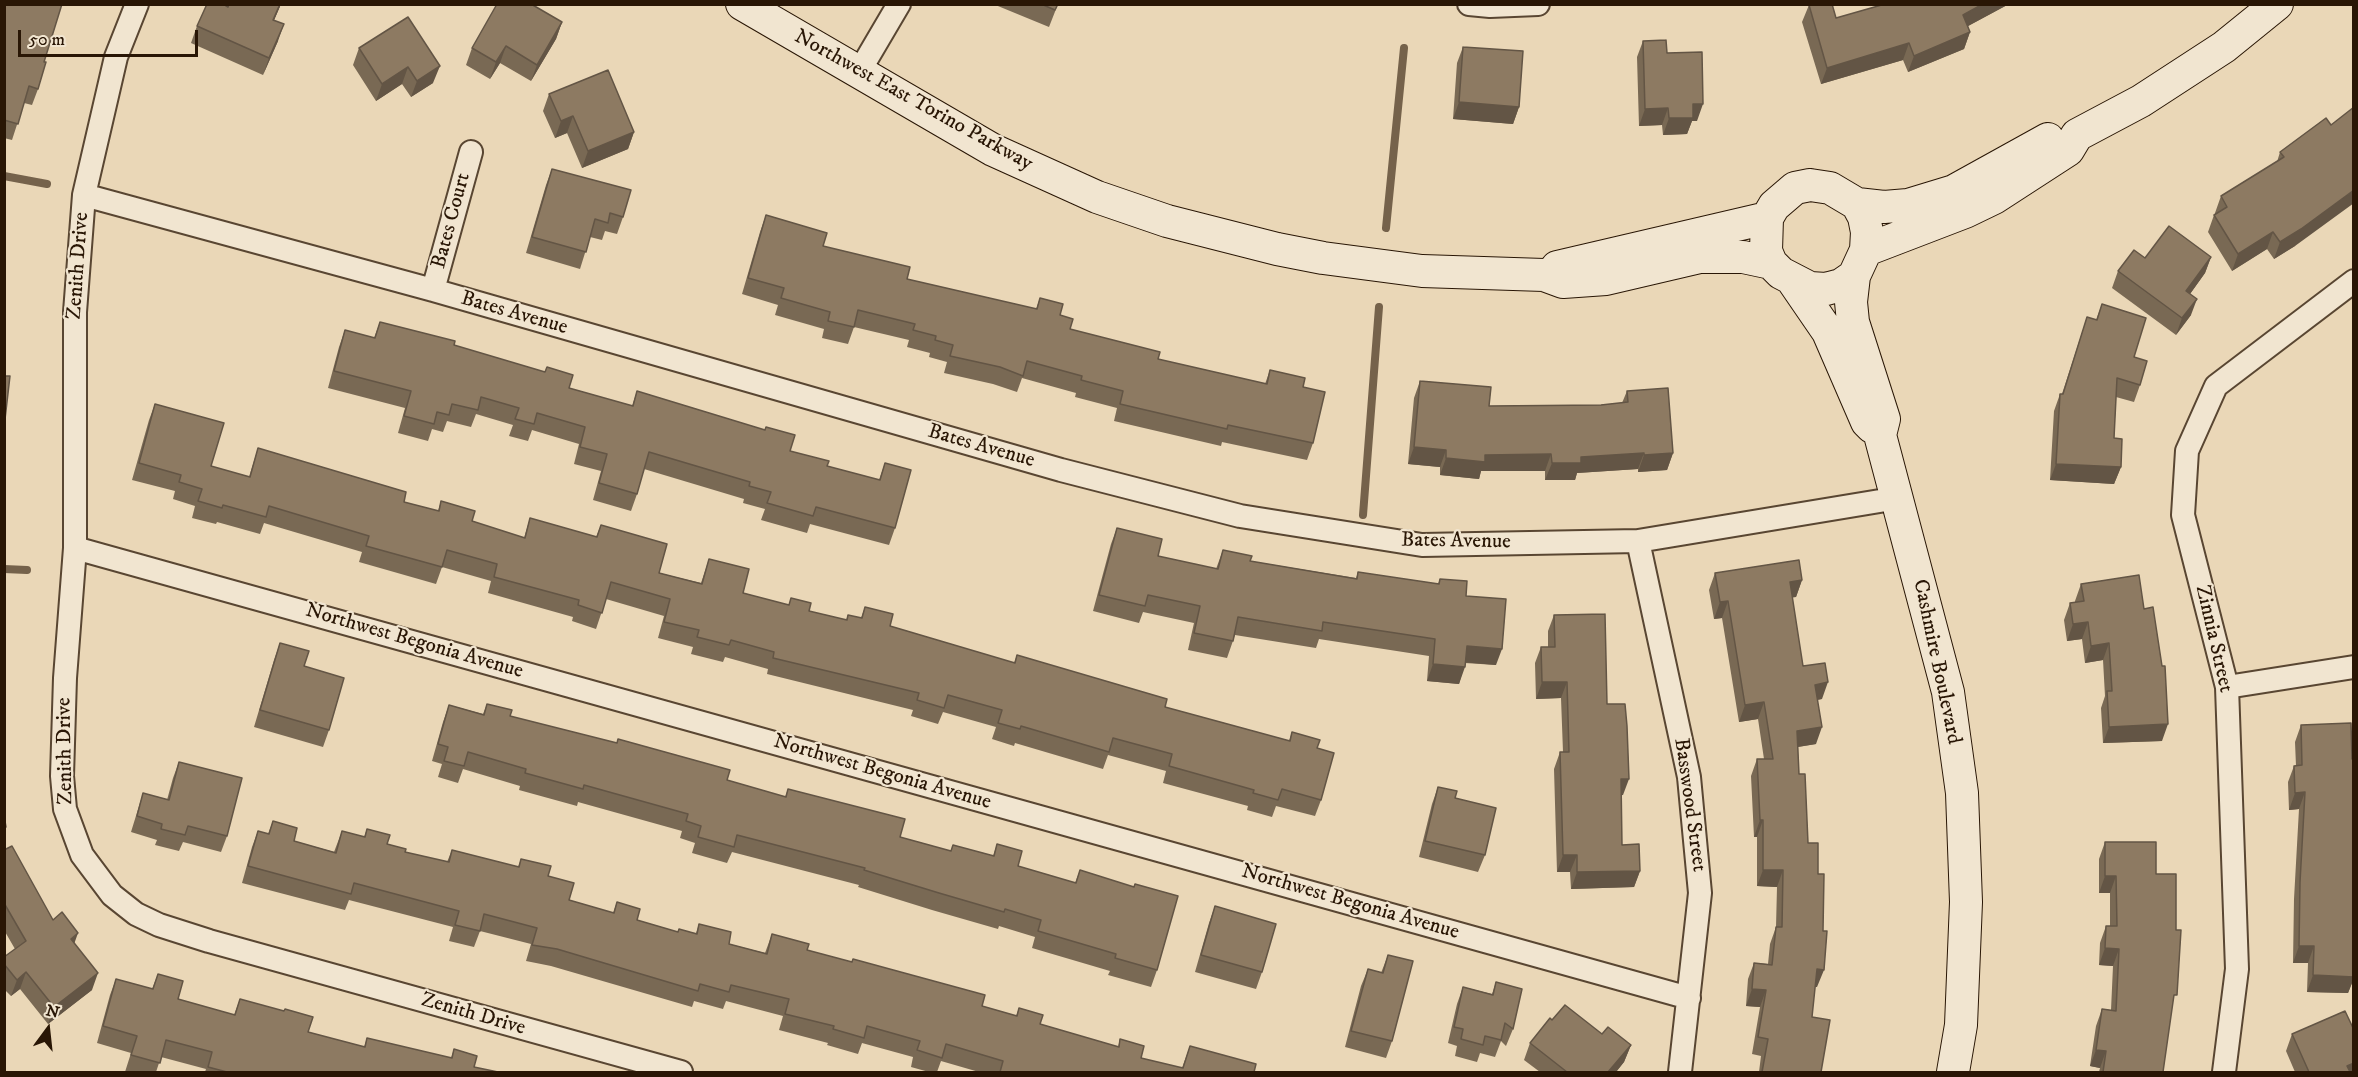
<!DOCTYPE html>
<html>
<head>
<meta charset="utf-8">
<style>
	body { margin:0 }
	#map { position:relative; width:2358px; height:1077px; overflow:hidden; background:#ead7b7; font-family:"IM FELL DW Pica",serif }
	canvas { display:block }
	.frame { position:absolute; inset:0; border:6px solid #291605; pointer-events:none }
	.north { position:absolute; left:18px; top:999px; width:60px; height:60px; -webkit-text-stroke:4px #f1e5d0; paint-order:stroke; rotate:15deg; font-size:16px; font-weight:700; line-height:24px; text-align:center; color:#291605 }
	.north::after { content:''; display:block; margin:auto; width:21px; height:27px; background:#291605; clip-path:polygon(50% 0,100% 100%,50% 72%,0 100%) }
	.scale { position:absolute; left:18px; top:30px; width:180px; height:27px; box-sizing:border-box; border:3px solid #291605; border-top:0; padding-left:8px; font-size:18px; line-height:21px; white-space:nowrap; color:#291605; -webkit-text-stroke:4px #f1e5d0; paint-order:stroke }
</style>
</head>
<body>
<div id="map">
<canvas width="2358" height="1077"></canvas>
<div class="frame"></div>
<div class="north">N</div>
<div class="scale">50 m</div>
</div>
<script>
const g = document.querySelector('canvas').getContext('2d');
g.lineJoin = 'round';
const toPath = rows => new Path2D(rows.map(r => 'M' + r).join(''));
function stroke(path, color, width, dash) { g.strokeStyle = color; g.lineWidth = width; g.lineCap = dash ? 'butt' : 'round'; g.setLineDash(dash || []); g.stroke(path); }
function paint(path, color) { g.fillStyle = color; g.fill(path, 'evenodd'); }
function write(font, color, halo, rows, align = 'center') {
  g.font = font + ' "IM FELL DW Pica",serif'; g.lineWidth = 4.5; g.setLineDash([]); g.textBaseline = 'middle'; g.strokeStyle = halo; g.fillStyle = color; for (const [text, x, y, turn = 0] of rows) {
    g.save(); g.translate(x, y); g.rotate((+turn || 0) * Math.PI / 180); g.textAlign = isNaN(turn) ? turn : align; if (halo) g.strokeText(text, 0, 0); g.fillText(text, 0, 0); g.restore();
  }
}
const stream = toPath([
	[4,176,47,184],
	[1386,228,1404,48],
	[1363,515,1379,307],
	[4,569,27,570]
]);
const street = toPath([
	[137,4,116,57,84,195,75,312,75,548,65,678,62,776,65,809,82,855,112,895,136,914,159,925,209,941,681,1072],
	[1469,4,1490,6,1538,4],
	[859,72,899,4],
	[84,195,433,290,1061,470,1240,516,1422,545,1638,541,1898,498],
	[433,290,471,152],
	[1638,541,1689,777,1700,893,1680,1072],
	[75,548,1689,998],
	[2227,687,2354,667],
	[2224,1072,2237,969,2227,687,2183,515,2187,451,2216,386,2354,281]
]);
const secondary = toPath([
	[742,4,993,150,1097,197,1167,221,1277,249,1323,258,1422,271,1544,275,1563,282,1606,279,1700,257,1743,257,1771,263],
	[1810,185,1830,188,1857,204,1864,217,1867,232,1866,250,1854,276,1841,285,1826,289,1810,288,1781,273,1771,263,1766,251,1767,218,1774,206,1795,188,1810,185],
	[1857,204,1884,207,1908,205,1954,191,2048,139],
	[1866,250,1965,212,1994,198,2068,150,2077,135,2141,101,2224,47,2277,4],
	[1557,267,1767,218],
	[1854,276,1851,302,1853,322,1884,419,1880,435,1948,692,1962,793,1966,902,1961,1025,1953,1072],
	[1793,281,1828,332,1867,422,1872,427]
]);
const wall = toPath([
	[4,4,44,62,38,89,32,105,24,103,12,140,4,138],
	[229,4,281,4,274,20,278,41,263,75,191,43,197,26,228,7],
	[993,4,1058,4,1049,27],
	[2009,4,1968,26,1970,32,1964,49,1908,72,1903,60,1821,84,1802,22,1809,5,1836,18],
	[408,17,433,83,411,97,402,84,376,101,353,65,359,48],
	[562,22,556,39,531,81,500,63,490,79,466,65,472,48],
	[1643,41,1667,53,1697,121,1692,121,1687,134,1663,135,1662,125,1639,126,1637,57],
	[1463,47,1519,107,1513,124,1453,119,1457,63],
	[549,94,634,132,628,149,582,168,567,133,555,138,543,111],
	[2326,118,2295,246,2274,259,2267,249,2232,271,2208,232,2214,215,2215,214,2215,213,2221,196,2277,162,2280,152],
	[552,169,623,217,617,234,605,231,602,240,590,237,580,269,526,253,546,185],
	[766,215,823,246,907,279,1036,309,1040,298,1060,315,1070,329,1158,359,1265,384,1270,370,1303,387,1313,443,1307,460,1222,442,1221,446,1114,421,1117,408,1075,397,1076,393,1022,378,1017,392,993,384,944,373,947,362,929,357,930,353,907,347,909,340,854,327,848,344,822,338,824,329,775,315,778,305,742,294,760,232],
	[2211,257,2205,273,2190,294,2191,315,2176,335,2112,288,2118,271,2145,258],
	[2102,304,2134,357,2140,385,2134,402,2116,397,2114,438,2121,467,2114,484,2050,480,2054,411,2060,394,2062,394,2087,317,2096,320],
	[380,322,454,345,569,388,632,406,637,391,827,466,879,480,885,463,895,528,889,545,810,524,807,533,761,520,765,509,743,503,744,499,644,469,637,494,631,511,593,500,601,471,574,464,579,444,532,430,528,441,509,436,513,425,476,414,471,427,447,421,443,432,432,429,428,441,398,433,405,408,328,388,339,347,345,330,374,338],
	[1420,381,1489,406,1601,405,1622,403,1627,391,1673,453,1667,470,1638,472,1638,469,1577,473,1575,480,1545,480,1545,471,1481,471,1479,479,1440,475,1440,467,1408,464,1414,398],
	[155,404,211,466,249,477,258,448,404,502,438,511,441,501,472,521,524,538,530,518,596,537,601,525,659,573,701,583,709,559,743,593,789,605,791,598,809,611,846,620,848,615,861,618,865,607,890,626,1014,663,1017,655,1165,707,1289,741,1292,732,1317,748,1321,800,1315,816,1276,806,1272,817,1247,810,1248,806,1163,783,1166,771,1108,755,1103,769,1015,743,1014,746,992,739,996,727,943,712,938,724,911,716,913,710,767,674,768,669,725,657,723,662,691,654,693,647,658,638,664,616,606,599,596,629,572,621,573,617,488,593,491,581,442,567,436,584,359,562,362,552,264,523,260,534,217,522,216,524,192,518,195,506,173,499,175,491,132,480,149,420],
	[1117,528,1158,556,1216,569,1223,550,1250,561,1356,578,1358,572,1438,584,1440,579,1466,596,1496,665,1465,663,1459,684,1427,681,1429,656,1319,639,1316,648,1235,635,1227,658,1188,650,1194,623,1143,612,1139,623,1093,611,1111,544],
	[1715,573,1802,580,1796,597,1792,597,1803,666,1822,699,1817,700,1816,744,1798,747,1799,774,1808,843,1817,987,1815,987,1812,1017,1821,1072,1759,1072,1761,1056,1752,1054,1760,1007,1746,1006,1748,979,1754,963,1768,964,1770,944,1776,927,1777,887,1757,886,1757,837,1754,837,1751,776,1757,759,1764,759,1758,719,1739,722,1722,618,1714,619,1709,590],
	[2081,584,2162,741,2103,743,2101,708,2105,696,2103,660,2085,663,2082,639,2067,641,2064,620,2070,603,2075,602,2075,601],
	[1554,615,1607,704,1623,795,1621,795,1622,845,1640,871,1634,887,1571,889,1570,872,1557,872,1554,769,1560,752,1563,752,1561,698,1536,699,1535,663,1541,647,1548,647,1548,631],
	[280,643,304,666,329,730,323,747,254,727,274,660],
	[487,704,510,716,785,797,788,789,900,837,950,851,993,856,997,844,1018,866,1075,883,1080,870,1157,970,1151,987,1108,975,1110,971,1032,948,1035,937,999,926,998,929,932,910,858,887,859,885,732,852,727,863,692,853,695,843,680,838,682,831,578,802,577,806,519,790,520,786,463,769,458,783,438,777,442,764,432,761,443,722,449,705,483,714],
	[2301,725,2354,759,2354,978,2348,993,2307,992,2308,963,2293,963,2294,899,2299,809,2289,810,2288,782,2294,766,2296,766,2295,742],
	[179,762,227,836,221,852,183,842,179,851,155,845,157,840,131,832,143,793,167,800,173,778],
	[1438,787,1455,798,1485,855,1478,872,1419,857,1432,804],
	[273,821,294,841,334,852,342,831,364,837,367,829,387,844,405,852,447,862,452,850,518,867,521,859,548,876,569,900,613,913,617,902,637,920,678,932,696,933,699,924,729,944,765,953,772,934,807,950,982,1006,1016,1016,1019,1008,1040,1024,1118,1047,1120,1039,1141,1058,1182,1068,1190,1046,1254,1072,979,1072,941,1061,937,1072,929,1072,911,1067,913,1057,862,1043,858,1054,827,1045,828,1043,779,1030,783,1016,726,1001,723,1009,694,1001,692,1007,551,966,526,961,531,944,480,931,474,947,449,941,453,927,349,900,345,910,242,883,252,847,258,831,268,834],
	[2105,842,2156,874,2172,1007,2163,1072,2099,1072,2100,1068,2090,1066,2096,1026,2102,1009,2111,1010,2113,966,2099,965,2100,943,2106,926,2110,926,2110,893,2099,893,2099,859],
	[4,850,53,920,74,944,92,990,48,1024,20,989,11,996,4,989,4,957,15,949,4,930],
	[1215,906,1262,972,1256,989,1195,972,1209,923],
	[1388,955,1392,1041,1386,1058,1345,1047,1361,986,1368,969,1381,973],
	[158,974,178,999,234,1015,240,999,308,1032,364,1047,367,1038,451,1058,454,1049,474,1067,498,1072,205,1072,206,1069,161,1057,156,1072,125,1072,131,1053,97,1043,110,995,116,979,152,989],
	[1496,982,1513,1029,1506,1046,1501,1041,1495,1057,1480,1053,1477,1062,1455,1056,1457,1046,1448,1043,1457,1004,1463,987,1492,994],
	[1602,1034,1631,1045,1624,1062,1616,1072,1540,1072,1524,1060,1530,1043],
	[2292,1034,2354,1072,2295,1072,2286,1051]
]);
const shadedWall = toPath([
	[280,4,281,4,267,37,273,20],
	[1983,4,2009,4,1957,32,1963,15],
	[562,22,556,39,531,81,537,65],
	[284,24,278,41,263,75,269,58],
	[1970,32,1964,49,1908,72,1914,56],
	[1909,43,1903,60,1821,84,1827,68],
	[506,46,500,63,490,79,496,62],
	[440,66,433,83,411,97,417,81],
	[408,67,402,84,376,101,382,84],
	[1459,102,1519,107,1513,124,1453,119],
	[1693,104,1703,104,1697,121,1692,121,1687,134,1663,135,1669,118],
	[1668,108,1662,125,1639,126,1645,109],
	[573,116,567,133,555,138,561,121],
	[634,132,628,149,582,168,588,151],
	[2354,190,2354,203,2295,246,2274,259,2280,242],
	[2273,232,2267,249,2232,271,2238,254],
	[2211,257,2205,273,2180,308,2186,291],
	[2197,299,2191,315,2176,335,2182,318],
	[1414,447,1446,450,1440,467,1408,464],
	[1644,453,1638,469,1577,473,1575,480,1545,480,1552,463,1581,457],
	[1673,453,1667,470,1638,472,1644,455],
	[1551,454,1545,471,1481,471,1479,479,1440,475,1446,458,1485,455],
	[2056,464,2121,467,2114,484,2050,480],
	[1802,580,1796,597,1784,599,1790,582],
	[1728,601,1722,618,1714,619,1720,602],
	[2088,622,2082,639,2067,641,2073,624],
	[2109,643,2103,660,2085,663,2091,646],
	[1467,646,1502,649,1496,665,1461,662],
	[1433,664,1465,667,1459,684,1427,681],
	[1542,682,1567,682,1561,698,1536,699],
	[1828,682,1822,699,1809,701,1815,685],
	[1764,702,1758,719,1739,722,1745,705],
	[2168,724,2162,741,2103,743,2109,727],
	[1822,727,1816,744,1791,748,1797,731],
	[1621,779,1629,779,1623,795,1614,796],
	[2305,792,2299,809,2289,810,2295,793],
	[1760,820,1763,820,1757,837,1754,837],
	[1563,855,1577,855,1570,872,1557,872],
	[1763,870,1783,870,1777,887,1757,886],
	[1640,871,1634,887,1571,889,1577,872],
	[2105,876,2116,876,2110,893,2099,893],
	[78,933,72,950,71,939],
	[2299,946,2314,946,2308,963,2293,963],
	[2105,948,2119,949,2113,966,2099,965],
	[1817,969,1824,970,1817,987,1811,986],
	[26,972,20,989,11,996,17,980],
	[98,973,92,990,48,1024,54,1007],
	[2313,975,2354,977,2354,978,2348,993,2307,992],
	[1752,989,1766,990,1760,1007,1746,1006],
	[1631,1045,1624,1062,1616,1072,1608,1072],
	[2096,1050,2106,1051,2100,1068,2090,1066],
	[2354,1063,2354,1072,2344,1072,2347,1066]
]);
const building = toPath([
	[4,4,62,4,44,62,46,62,38,89,29,86,18,124,4,120,4,4],
	[207,4,223,4,228,7,229,4,280,4,273,20,284,24,269,58,197,26,207,4],
	[497,4,531,4,562,22,537,65,506,46,496,62,472,48,497,4],
	[1041,4,1058,4,1055,10,1041,4],
	[1812,4,1832,4,1836,18,1885,4,1983,4,1963,15,1970,32,1914,56,1909,43,1827,68,1809,5,1812,4],
	[408,17,440,66,417,81,408,67,382,84,359,48,408,17],
	[1666,40,1667,53,1702,52,1703,104,1693,104,1693,118,1669,118,1668,108,1645,109,1643,41,1666,40],
	[1463,47,1523,51,1519,107,1459,102,1463,47],
	[608,70,634,132,588,151,573,116,561,121,549,94,608,70],
	[2354,107,2354,190,2301,229,2280,242,2273,232,2238,254,2214,215,2227,207,2221,196,2284,157,2280,152,2326,118,2331,125,2354,107],
	[552,169,631,190,623,217,610,213,608,223,595,219,586,252,532,237,552,169],
	[766,215,827,233,823,246,910,267,907,279,1037,309,1040,298,1063,304,1060,315,1073,319,1070,329,1160,352,1158,359,1267,384,1270,370,1305,378,1303,387,1325,392,1313,443,1228,425,1227,429,1120,404,1123,391,1081,380,1082,376,1027,361,1023,376,1000,367,950,356,953,345,935,340,936,336,913,330,915,324,858,310,854,327,828,321,830,312,781,298,784,288,748,278,766,215],
	[2169,226,2211,257,2186,291,2197,299,2182,318,2118,271,2134,250,2145,258,2169,226],
	[2102,304,2146,318,2134,357,2147,361,2140,385,2117,378,2114,438,2122,439,2121,467,2056,464,2060,394,2063,394,2087,317,2097,320,2102,304],
	[380,322,455,341,454,345,545,372,547,367,573,375,569,388,633,406,637,391,765,430,766,427,795,435,790,451,829,461,827,466,880,480,885,463,911,470,895,528,816,507,813,516,767,503,771,492,749,486,750,482,649,452,637,494,599,483,607,454,580,447,585,427,537,413,534,424,515,419,519,408,481,397,478,410,452,404,449,415,437,412,434,424,404,416,411,391,334,371,345,330,375,338,380,322],
	[4,376,10,376,4,428,4,376],
	[1420,381,1491,387,1489,406,1601,405,1628,402,1627,391,1668,388,1673,453,1644,455,1644,453,1581,457,1581,463,1552,463,1551,454,1485,455,1485,462,1446,458,1446,450,1414,447,1420,381],
	[155,404,224,423,211,466,250,477,258,448,406,492,404,502,439,511,441,501,475,511,472,521,525,538,530,518,597,537,601,525,667,544,659,573,702,584,709,559,749,569,743,593,789,605,791,598,811,603,809,611,847,620,848,615,862,618,865,607,893,614,890,626,1015,663,1017,655,1167,699,1165,707,1290,741,1292,732,1320,740,1317,748,1334,753,1321,800,1282,789,1278,800,1253,793,1254,790,1169,766,1172,754,1113,738,1109,752,1021,726,1020,729,998,723,1002,710,948,695,944,708,917,700,919,693,773,658,774,652,731,640,729,645,697,637,699,630,664,622,670,599,611,582,602,613,578,605,579,600,494,577,497,564,447,550,442,567,366,546,369,536,269,506,266,517,223,505,222,508,198,501,202,489,179,482,181,475,139,463,155,404],
	[1117,528,1162,539,1158,556,1218,569,1223,550,1252,556,1250,561,1357,579,1358,572,1439,584,1440,579,1467,581,1466,596,1506,599,1502,649,1467,646,1465,667,1433,664,1435,639,1323,622,1322,631,1238,617,1233,641,1194,633,1200,606,1148,595,1145,606,1099,595,1117,528],
	[1799,560,1802,580,1790,582,1803,666,1825,663,1828,682,1815,685,1822,727,1797,731,1799,774,1805,774,1808,843,1818,843,1818,874,1824,874,1823,931,1827,931,1824,970,1817,969,1812,1017,1830,1020,1821,1072,1762,1072,1768,1039,1758,1037,1766,990,1752,989,1754,963,1772,965,1776,927,1782,927,1783,870,1763,870,1763,820,1760,820,1757,759,1773,759,1764,702,1745,705,1728,601,1720,602,1715,573,1799,560],
	[2139,575,2144,609,2153,607,2162,666,2165,666,2168,724,2109,727,2107,691,2112,691,2109,643,2091,646,2088,622,2073,624,2070,603,2084,601,2081,584,2139,575],
	[1605,614,1607,704,1625,704,1627,726,1629,779,1621,779,1622,845,1639,844,1640,871,1577,872,1577,855,1563,855,1560,752,1569,752,1567,682,1542,682,1541,647,1555,647,1554,615,1605,614],
	[280,643,309,651,304,666,344,678,329,730,260,710,280,643],
	[487,704,512,710,510,716,617,743,618,739,730,770,727,780,786,797,788,789,905,819,900,837,951,851,953,845,994,856,997,844,1022,851,1018,866,1076,883,1080,870,1134,887,1135,884,1178,896,1157,970,1115,958,1116,954,1038,931,1041,920,1005,909,1004,912,939,893,864,870,865,868,737,835,734,847,698,837,701,826,686,821,688,814,584,785,583,789,525,773,526,769,468,752,464,766,444,761,448,747,438,744,449,705,484,715,487,704],
	[2351,723,2352,759,2354,759,2354,977,2313,975,2314,946,2299,946,2300,882,2305,792,2295,793,2294,766,2302,765,2301,725,2351,723],
	[179,762,242,778,227,836,188,826,185,835,161,829,162,824,137,816,143,793,169,800,179,762],
	[1438,787,1457,791,1455,798,1496,808,1485,855,1425,841,1438,787],
	[4,815,6,827,4,827,4,815],
	[273,821,297,828,294,841,336,853,342,831,365,837,367,829,390,835,387,844,406,849,405,852,449,862,452,850,519,867,521,859,551,866,548,876,574,883,569,900,614,913,617,902,640,909,637,920,678,932,679,929,697,934,699,924,731,932,729,944,767,954,772,934,809,944,807,950,852,962,853,959,985,995,982,1006,1017,1016,1019,1008,1043,1015,1040,1024,1119,1047,1120,1039,1144,1046,1141,1058,1183,1068,1190,1046,1256,1064,1254,1072,1000,1072,1003,1061,946,1044,942,1058,917,1050,920,1041,867,1026,864,1038,833,1029,834,1026,785,1014,789,999,731,985,729,992,700,984,698,991,557,949,532,945,537,928,484,914,480,931,455,925,459,911,354,883,351,894,248,866,258,831,269,834,273,821],
	[2105,842,2156,842,2156,874,2176,874,2176,930,2181,930,2177,995,2174,995,2163,1072,2103,1072,2106,1051,2096,1050,2102,1009,2116,1011,2119,949,2105,948,2106,926,2117,926,2116,876,2105,876,2105,842],
	[12,846,53,920,62,912,78,933,71,939,98,973,54,1007,26,972,17,980,4,964,4,957,26,941,4,903,4,850,12,846],
	[1215,906,1276,924,1262,972,1201,955,1215,906],
	[1388,955,1413,961,1392,1041,1351,1031,1368,969,1383,973,1388,955],
	[158,974,183,981,178,999,235,1015,240,999,284,1011,285,1009,313,1017,308,1032,365,1047,367,1038,452,1058,454,1049,477,1056,474,1067,498,1072,227,1072,208,1067,212,1052,166,1040,160,1063,131,1055,137,1036,103,1026,116,979,153,989,158,974],
	[1496,982,1522,989,1513,1029,1505,1023,1501,1040,1485,1036,1483,1045,1461,1039,1463,1029,1454,1027,1463,987,1493,995,1496,982],
	[1565,1005,1602,1034,1608,1027,1631,1045,1608,1072,1567,1072,1530,1043,1550,1018,1552,1020,1565,1005],
	[2345,1011,2354,1030,2354,1063,2347,1066,2350,1072,2309,1072,2292,1034,2345,1011]
]);
const streetNames = [
	["Northwest East Torino Parkway",913,101,29],
	["Bates Court",452,221,-75],
	["Zenith Drive",79,266,-86],
	["Bates Avenue",514,314,16],
	["Bates Avenue",981,447,16],
	["Bates Avenue",1456,542,1],
	["Zinnia Street",2213,639,77],
	["Northwest Begonia Avenue",414,642,16],
	["Cashmire Boulevard",1936,662,78],
	["Zenith Drive",66,751,-91],
	["Northwest Begonia Avenue",882,773,16],
	["Basswood Street",1689,805,82],
	["Northwest Begonia Avenue",1350,903,16],
	["Zenith Drive",473,1015,16]
];
stroke(stream, '#75624b', 8);
stroke(street, '#594632', 26);
stroke(secondary, '#291605', 34);
stroke(street, '#f1e5d0', 22);
stroke(secondary, '#f1e5d0', 32);
paint(wall, '#796954');
paint(shadedWall, '#635545');
paint(building, '#8d7a62');
stroke(building, '#635545', 1.5);
write('21px', '#291605', '#f1e5d0', streetNames);
</script>
</body>
</html>
